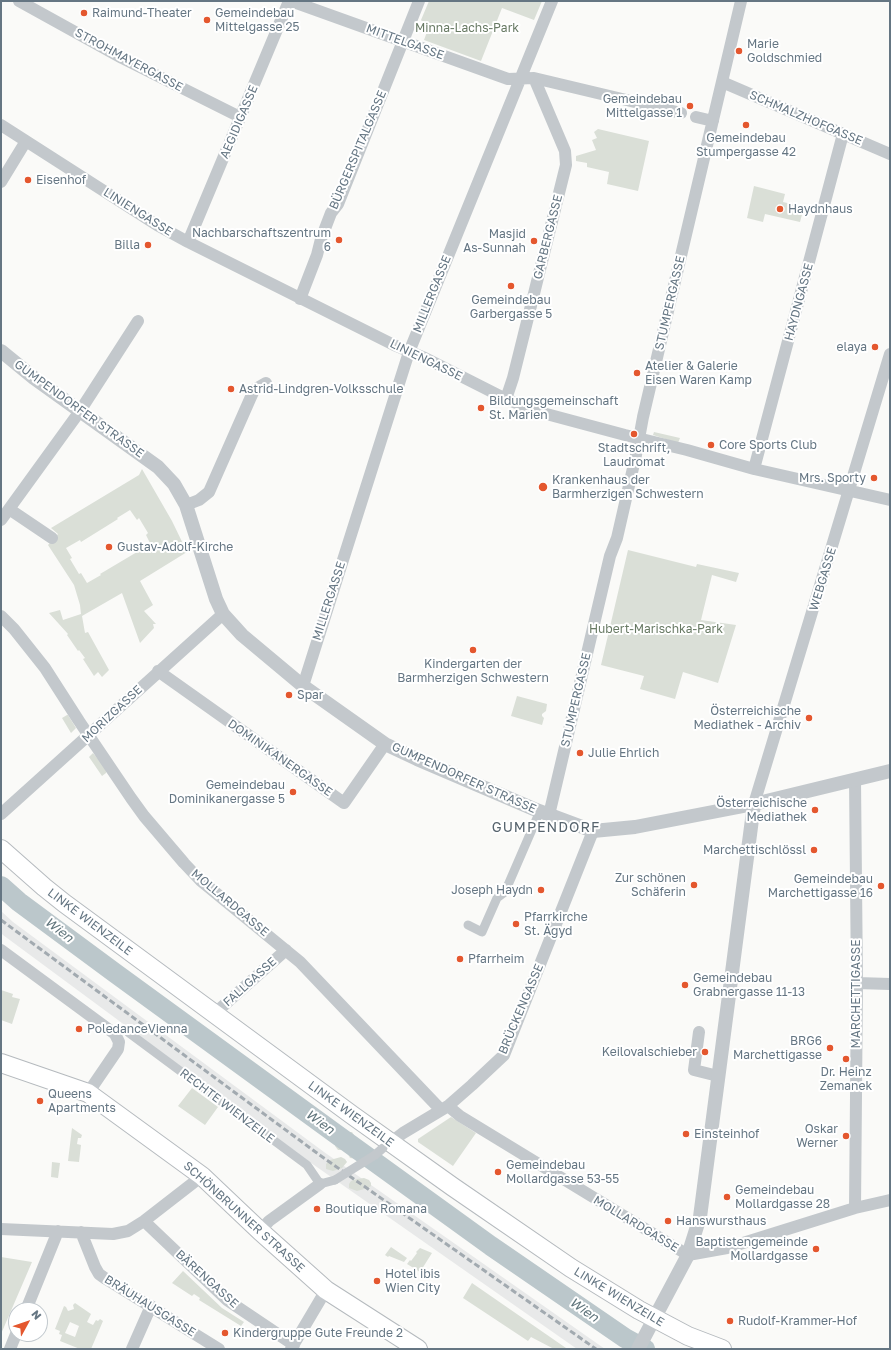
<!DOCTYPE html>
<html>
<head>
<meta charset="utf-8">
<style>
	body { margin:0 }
	#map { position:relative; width:891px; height:1350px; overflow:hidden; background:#fafaf8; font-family:"Golos Text",sans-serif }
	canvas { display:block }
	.frame { position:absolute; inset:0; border:2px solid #657683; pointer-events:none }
	.north { position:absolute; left:8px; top:1302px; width:40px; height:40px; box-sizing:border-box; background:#fff; border:1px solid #c1c8cd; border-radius:50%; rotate:50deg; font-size:11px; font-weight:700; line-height:16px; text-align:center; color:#657683 }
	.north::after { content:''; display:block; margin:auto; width:14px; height:18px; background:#e4572e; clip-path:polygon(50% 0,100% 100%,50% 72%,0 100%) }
</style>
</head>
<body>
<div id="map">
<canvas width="891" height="1350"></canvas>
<div class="frame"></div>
<div class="north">N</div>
</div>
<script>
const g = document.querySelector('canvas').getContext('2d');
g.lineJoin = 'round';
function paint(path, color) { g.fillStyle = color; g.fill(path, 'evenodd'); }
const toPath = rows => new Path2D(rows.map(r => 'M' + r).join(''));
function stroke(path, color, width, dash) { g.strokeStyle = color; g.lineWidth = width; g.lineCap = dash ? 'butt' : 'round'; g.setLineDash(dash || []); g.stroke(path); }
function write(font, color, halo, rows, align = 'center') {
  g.font = font + ' "Golos Text",sans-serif'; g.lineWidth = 4; g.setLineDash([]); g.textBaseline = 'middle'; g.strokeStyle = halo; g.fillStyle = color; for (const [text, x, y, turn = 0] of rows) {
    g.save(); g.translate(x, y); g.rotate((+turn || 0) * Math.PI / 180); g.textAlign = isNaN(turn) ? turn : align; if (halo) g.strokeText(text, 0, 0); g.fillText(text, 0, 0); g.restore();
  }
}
const built = toPath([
	[1,911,13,922,324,1152,605,1349,577,1349,314,1165,3,935,1,933]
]);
const green = toPath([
	[429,1,485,2,542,1,534,20,502,8,481,61,424,40,428,29,421,20],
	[598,129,649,141,638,191,607,184,609,172,587,167,587,163,576,161,576,156,596,150,592,140,597,138,594,132],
	[754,186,785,194,783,202,804,207,800,222,765,214,763,222,747,218],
	[654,432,680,438,678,443,653,435],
	[142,469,172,521,187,552,140,581,153,605,144,611,156,624,153,624,154,628,140,643,122,593,82,616,85,633,88,632,109,670,102,677,98,672,94,676,83,659,85,658,79,650,78,651,67,635,68,634,49,613,60,610,63,620,81,614,80,605,74,585,48,545,58,534,51,528,139,475],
	[130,510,137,520,139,518,148,533,146,535,151,545,138,553,137,552,100,574,101,575,87,583,81,573,79,574,70,559,72,558,66,548,80,540,81,542,118,519,117,518],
	[628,550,696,567,697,564,739,573,736,582,712,575,701,620,736,625,718,683,683,672,675,699,640,689,644,676,601,665],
	[517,696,547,704,546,711,542,714,542,716,544,718,542,725,511,716],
	[67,715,68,715,76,728,71,733,62,718],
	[93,753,107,770,106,773,102,776,89,757],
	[1,990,13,994,12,997,20,999,12,1024,1,1020],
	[192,1088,218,1107,205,1125,178,1106],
	[451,1117,476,1133,453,1166,418,1142,418,1139],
	[72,1128,82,1135,81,1138,78,1138,77,1144,81,1145,79,1162,68,1161],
	[348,1132,352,1132,354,1135,354,1139,346,1148,342,1150,338,1150,335,1146,337,1140,340,1136],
	[361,1144,368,1146,369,1149,367,1153,358,1159,350,1158,348,1154,350,1150],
	[341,1157,345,1159,347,1162,342,1168,333,1171,326,1169,326,1164,330,1160],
	[52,1162,60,1163,58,1178,51,1177],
	[364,1178,369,1180,371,1183,371,1186,368,1188,357,1191,349,1188,349,1184,351,1181,357,1179],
	[391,1247,407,1258,404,1262,389,1256,388,1257,385,1255],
	[420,1248,432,1253,420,1272,407,1264,410,1260,411,1261,417,1253,416,1252],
	[1,1257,32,1262,1,1334],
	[183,1271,222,1308,244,1322,241,1326,199,1300,200,1298,194,1294,192,1296,172,1283],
	[472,1283,566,1348,567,1349,554,1349,531,1337,528,1341,463,1298],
	[75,1303,91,1314,87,1322,93,1325,96,1320,98,1321,100,1319,103,1321,91,1349,80,1349,60,1341,62,1335,59,1334,60,1331,55,1329,64,1306,66,1307,68,1311,74,1309,73,1305],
	[70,1322,79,1326,75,1337,65,1333]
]);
const river = toPath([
	[1,886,19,902,115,973,336,1134,491,1246,625,1338,645,1349]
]);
const pedestrian = toPath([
	[468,925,482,932,497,898,505,892,540,811],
	[129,1033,307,1165,320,1184,335,1180]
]);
const minor = toPath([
	[19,1,122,58,240,117],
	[291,1,508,79,534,78,681,113],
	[722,82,890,154],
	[696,117,713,121],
	[1,125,157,225,188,242,394,345,425,358,506,399,539,412,625,435,687,450,754,469,890,500],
	[1,182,26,141],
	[188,242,289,1],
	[300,299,317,255,321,239,331,213,338,204,419,1],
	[506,399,513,378,566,165,565,151,534,78],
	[754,469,843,134],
	[186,505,199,500,209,492,254,390,266,383],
	[9,509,52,538],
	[1,520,80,411,138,321],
	[1,616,14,629,45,668,79,721,131,798,144,816,184,863,200,880,300,962,441,1110],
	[158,671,344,803,385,744],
	[303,686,409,352,552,1],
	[855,780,857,983,855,1208],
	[754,804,890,354],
	[1,814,223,614],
	[549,815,610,556,617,538,636,455,643,417,741,1],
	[1,950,115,1034,119,1042,118,1049,88,1093],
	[857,983,890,984],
	[214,1014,286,950],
	[699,1032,694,1070,718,1076],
	[448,1106,460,1116,688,1255,727,1248,855,1208,890,1200],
	[390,1143,403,1133,448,1106,472,1085,504,1055,593,831],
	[144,1221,227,1300,294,1345],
	[1,1229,113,1234,128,1231,144,1221,202,1176],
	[260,1231,269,1221,320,1184],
	[81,1232,95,1267,99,1274,106,1279,219,1349],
	[26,1310,58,1231],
	[10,1349,16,1334],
	[132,1349,151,1306],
	[291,1349,326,1290]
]);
const tertiary = toPath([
	[1,351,34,378,158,467,174,484,186,505,216,599,223,614,242,635,303,686,385,744,417,759,534,809,593,831,635,827,754,804,890,771],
	[638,1349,688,1255,700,1217,754,804]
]);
const primary = toPath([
	[1,849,44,887,64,903,352,1115,453,1187,571,1268,639,1310,688,1336,722,1349],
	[1,1063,88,1093,202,1176,260,1231,326,1290,418,1349]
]);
const rail = toPath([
	[1,920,321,1156,596,1349]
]);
const pedestrianBridge = toPath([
	[335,1180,375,1155,383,1148]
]);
const markers = [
	[84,13,4,"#e4572e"],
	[207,20,4,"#e4572e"],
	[739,51,4,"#e4572e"],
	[690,106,4,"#e4572e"],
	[746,125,4,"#e4572e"],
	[28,180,4,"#e4572e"],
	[780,209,4,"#e4572e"],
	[339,240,4,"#e4572e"],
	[534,241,4,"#e4572e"],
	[148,245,4,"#e4572e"],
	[511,286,4,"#e4572e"],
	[875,347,4,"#e4572e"],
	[637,373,4,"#e4572e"],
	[231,389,4,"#e4572e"],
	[481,408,4,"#e4572e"],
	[634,434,4,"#e4572e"],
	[711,445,4,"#e4572e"],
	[874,478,4,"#e4572e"],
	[543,487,5,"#e4572e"],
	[109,547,4,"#e4572e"],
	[473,650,4,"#e4572e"],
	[289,695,4,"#e4572e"],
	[809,718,4,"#e4572e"],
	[580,753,4,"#e4572e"],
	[293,792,4,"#e4572e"],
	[815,810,4,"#e4572e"],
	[814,850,4,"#e4572e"],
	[694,885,4,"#e4572e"],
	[881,886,4,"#e4572e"],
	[541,890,4,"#e4572e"],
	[516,924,4,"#e4572e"],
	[460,959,4,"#e4572e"],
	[685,985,4,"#e4572e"],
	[79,1029,4,"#e4572e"],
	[830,1048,4,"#e4572e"],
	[705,1052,4,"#e4572e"],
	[846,1059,4,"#e4572e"],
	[40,1101,4,"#e4572e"],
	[686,1134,4,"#e4572e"],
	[846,1136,4,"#e4572e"],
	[498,1172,4,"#e4572e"],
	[727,1197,4,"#e4572e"],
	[317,1209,4,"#e4572e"],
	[668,1221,4,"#e4572e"],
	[816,1249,4,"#e4572e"],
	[377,1281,4,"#e4572e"],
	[730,1321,4,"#e4572e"],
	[225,1333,4,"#e4572e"]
];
const poiNames = [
	["Raimund-Theater",92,13],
	["Gemeindebau",215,13],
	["Mittelgasse 25",215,27],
	["Marie",747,44],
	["Goldschmied",747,58],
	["Gemeindebau",682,99,"right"],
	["Mittelgasse 1",682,113,"right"],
	["Gemeindebau",746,138,"center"],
	["Stumpergasse 42",746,152,"center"],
	["Eisenhof",36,180],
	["Haydnhaus",788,209],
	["Nachbarschaftszentrum",331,233,"right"],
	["6",331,247,"right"],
	["Masjid",526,234,"right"],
	["As-Sunnah",526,248,"right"],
	["Billa",140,245,"right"],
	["Gemeindebau",511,300,"center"],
	["Garbergasse 5",511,314,"center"],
	["elaya",867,347,"right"],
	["Atelier & Galerie",645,366],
	["Eisen Waren Kamp",645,380],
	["Astrid-Lindgren-Volksschule",239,389],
	["Bildungsgemeinschaft",489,401],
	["St. Marien",489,415],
	["Core Sports Club",719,445],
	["Stadtschrift,",634,448,"center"],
	["Laudromat",634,462,"center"],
	["Mrs. Sporty",866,478,"right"],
	["Krankenhaus der",552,480],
	["Barmherzigen Schwestern",552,494],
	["Gustav-Adolf-Kirche",117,547],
	["Kindergarten der",473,664,"center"],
	["Barmherzigen Schwestern",473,678,"center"],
	["Spar",297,695],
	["Österreichische",801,711,"right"],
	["Mediathek - Archiv",801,725,"right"],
	["Julie Ehrlich",588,753],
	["Gemeindebau",285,785,"right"],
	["Dominikanergasse 5",285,799,"right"],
	["Österreichische",807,803,"right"],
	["Mediathek",807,817,"right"],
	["Marchettischlössl",806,850,"right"],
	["Zur schönen",686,878,"right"],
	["Schäferin",686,892,"right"],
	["Gemeindebau",873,879,"right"],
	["Marchettigasse 16",873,893,"right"],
	["Joseph Haydn",533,890,"right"],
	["Pfarrkirche",524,917],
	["St. Ägyd",524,931],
	["Pfarrheim",468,959],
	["Gemeindebau",693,978],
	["Grabnergasse 11-13",693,992],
	["PoledanceVienna",87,1029],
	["BRG6",822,1041,"right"],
	["Marchettigasse",822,1055,"right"],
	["Keilovalschieber",697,1052,"right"],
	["Dr. Heinz",846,1072,"center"],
	["Zemanek",846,1086,"center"],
	["Queens",48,1094],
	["Apartments",48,1108],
	["Oskar",838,1129,"right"],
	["Werner",838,1143,"right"],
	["Einsteinhof",694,1134],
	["Gemeindebau",506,1165],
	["Mollardgasse 53-55",506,1179],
	["Gemeindebau",735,1190],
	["Mollardgasse 28",735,1204],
	["Boutique Romana",325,1209],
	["Hanswursthaus",676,1221],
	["Baptistengemeinde",808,1242,"right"],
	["Mollardgasse",808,1256,"right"],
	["Hotel ibis",385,1274],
	["Wien City",385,1288],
	["Rudolf-Krammer-Hof",738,1321],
	["Kindergruppe Gute Freunde 2",233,1333]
];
const parkNames = [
	["Minna-Lachs-Park",467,28],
	["Hubert-Marischka-Park",656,629]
];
const streetNames = [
	["MITTELGASSE",405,42,20],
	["STROHMAYERGASSE",129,60,28],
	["SCHMALZHOFGASSE",806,118,23],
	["AEGIDIGASSE",239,122,-67],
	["BÜRGERSPITALGASSE",358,150,-67],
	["LINIENGASSE",138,212,32],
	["GARBERGASSE",548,237,-76],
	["MILLERGASSE",432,294,-68],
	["HAYDNGASSE",799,302,-75],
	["STUMPERGASSE",670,303,-77],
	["LINIENGASSE",426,360,26],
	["GUMPENDORFER STRASSE",79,409,36],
	["WEBGASSE",823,579,-73],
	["MILLERGASSE",329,601,-72],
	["STUMPERGASSE",576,700,-77],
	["MORIZGASSE",112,714,-43],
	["DOMINIKANERGASSE",280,758,35],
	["GUMPENDORFER STRASSE",464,778,24],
	["MOLLARDGASSE",230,903,40],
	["LINKE WIENZEILE",90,922,37],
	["FALLGASSE",250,982,-42],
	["MARCHETTIGASSE",856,994,-90],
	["BRÜCKENGASSE",521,1009,-67],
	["RECHTE WIENZEILE",227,1106,37],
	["LINKE WIENZEILE",351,1114,36],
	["SCHÖNBRUNNER STRASSE",244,1217,42],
	["MOLLARDGASSE",636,1224,31],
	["BÄRENGASSE",207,1279,42],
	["LINKE WIENZEILE",619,1297,31],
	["BRÄUHAUSGASSE",150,1306,32]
];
const waterNames = [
	["Wien",59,930,38],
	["Wien",320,1122,36],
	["Wien",584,1310,35]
];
const quarterNames = [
	["GUMPENDORF",546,828]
];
paint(built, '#e8e9e9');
paint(green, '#dadfd7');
stroke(river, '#bbc7cb', 20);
stroke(primary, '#b5babe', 20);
stroke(pedestrian, '#c3c8cc', 9);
stroke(minor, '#c3c8cc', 12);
stroke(tertiary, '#c3c8cc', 14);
stroke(primary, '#fff', 18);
stroke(rail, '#a2aab0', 3, [6, 3]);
stroke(pedestrianBridge, '#c3c8cc', 9);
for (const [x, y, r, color] of markers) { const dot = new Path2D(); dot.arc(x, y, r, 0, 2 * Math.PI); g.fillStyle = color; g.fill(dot); stroke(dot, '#fff', 1.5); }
write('12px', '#657683', '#fff', poiNames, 'left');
write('12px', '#687a64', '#fff', parkNames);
write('12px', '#657683', '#fff', streetNames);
write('italic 13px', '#60757c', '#fff', waterNames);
g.letterSpacing = '1px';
write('14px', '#57646e', '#fff', quarterNames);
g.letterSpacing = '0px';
</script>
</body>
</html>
